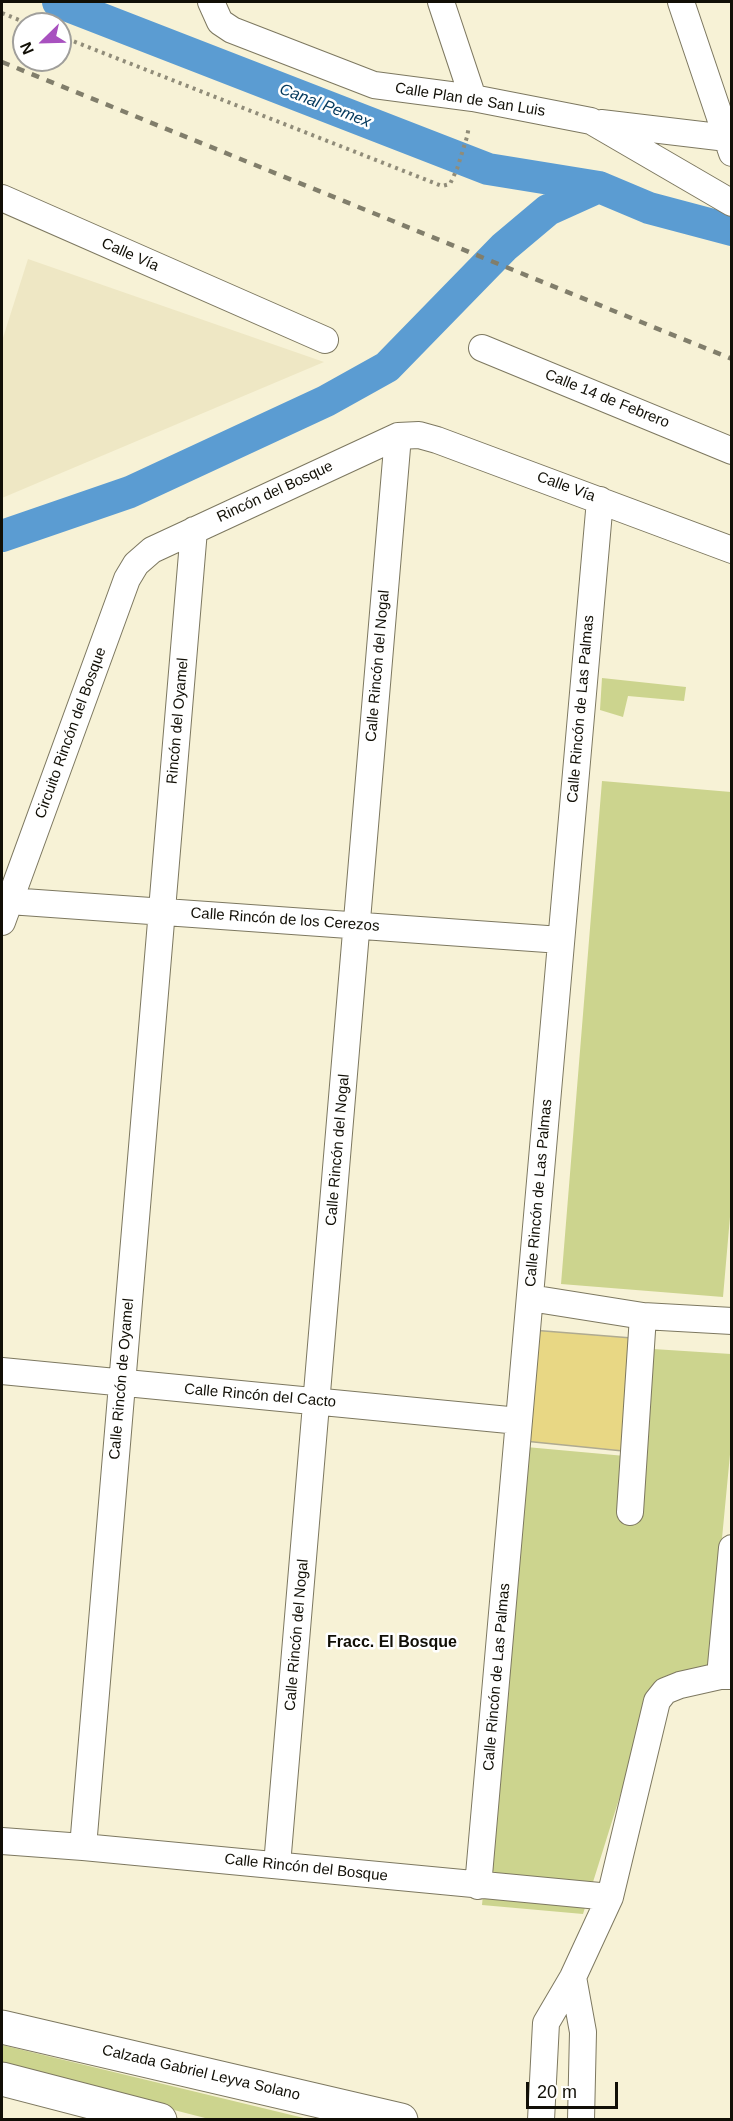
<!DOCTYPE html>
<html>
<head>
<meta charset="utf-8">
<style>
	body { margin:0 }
	#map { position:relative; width:733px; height:2121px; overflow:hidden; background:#f7f2d6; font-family:Arial,sans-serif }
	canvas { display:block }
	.frame { position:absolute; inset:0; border:3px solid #110f06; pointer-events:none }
	.north { position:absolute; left:12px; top:12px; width:60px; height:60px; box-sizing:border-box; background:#fff; border:2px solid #a09f9b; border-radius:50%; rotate:247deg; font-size:16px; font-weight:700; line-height:24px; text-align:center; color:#110f06 }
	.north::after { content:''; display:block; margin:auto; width:21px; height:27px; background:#a851bf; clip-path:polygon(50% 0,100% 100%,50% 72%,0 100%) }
	.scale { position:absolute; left:526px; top:2082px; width:92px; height:27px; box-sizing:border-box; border:3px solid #110f06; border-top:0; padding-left:8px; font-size:18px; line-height:21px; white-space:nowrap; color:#110f06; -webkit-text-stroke:4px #fff; paint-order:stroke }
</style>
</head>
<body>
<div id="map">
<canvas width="733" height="2121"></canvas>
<div class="frame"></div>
<div class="north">N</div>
<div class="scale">20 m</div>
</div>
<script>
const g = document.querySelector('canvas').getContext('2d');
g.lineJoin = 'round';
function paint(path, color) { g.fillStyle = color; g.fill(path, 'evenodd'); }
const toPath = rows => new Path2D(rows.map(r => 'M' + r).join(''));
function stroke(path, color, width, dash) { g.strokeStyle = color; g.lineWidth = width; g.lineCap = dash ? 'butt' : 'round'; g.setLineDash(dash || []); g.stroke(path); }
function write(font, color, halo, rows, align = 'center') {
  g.font = font + ' Arial,sans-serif'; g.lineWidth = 5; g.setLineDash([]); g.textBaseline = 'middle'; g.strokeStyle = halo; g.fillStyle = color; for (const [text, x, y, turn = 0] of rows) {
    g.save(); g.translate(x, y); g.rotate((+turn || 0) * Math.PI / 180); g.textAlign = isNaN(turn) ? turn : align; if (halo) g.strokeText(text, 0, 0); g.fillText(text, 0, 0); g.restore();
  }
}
const built = toPath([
	[28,259,324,362,2,498,2,341]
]);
const green = toPath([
	[602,678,686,687,684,701,628,696,623,717,600,710],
	[602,781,731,792,732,1194,723,1297,561,1284],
	[653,1349,731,1354,731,1444,708,1685,645,1716,583,1914,482,1905,526,1447,647,1458],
	[2,2045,308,2119,209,2119,2,2066]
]);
const canal = toPath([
	[58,2,488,169,599,187],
	[2,536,130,492,326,401,387,367,504,247,548,210,599,187,649,208,732,230]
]);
const building = toPath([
	[532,1330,632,1338,623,1451,524,1441,532,1330]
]);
const path = toPath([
	[2,13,29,24],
	[60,36,442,186,450,184,457,169,467,137,469,126]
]);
const minor = toPath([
	[211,2,220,22,232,30,374,85,473,98,591,121,732,203],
	[441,2,473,98],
	[681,2,732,153],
	[601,123,727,138,732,137],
	[2,198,325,340],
	[482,348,732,451],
	[9,901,561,940],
	[2,922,127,579,136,564,152,550,398,436,419,435,437,440,732,550],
	[530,1298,643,1316,732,1321],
	[2,1371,519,1421],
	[630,1512,643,1316],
	[720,1676,732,1548],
	[2,1841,83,1847,610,1897],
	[83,1847,194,530],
	[277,1865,398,436],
	[478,1886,600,500],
	[573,1977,583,2032,581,2120],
	[541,2120,546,2023,573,1977,610,1897,657,1701,665,1691,680,1685,720,1676,732,1676]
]);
const primary = toPath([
	[2,2027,401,2120],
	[2,2079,160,2120]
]);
const rail = toPath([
	[2,62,732,359]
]);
const streetNames = [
	["Calle Plan de San Luis",470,100,9],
	["Calle Vía",130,255,24],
	["Calle 14 de Febrero",607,399,22],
	["Calle Vía",566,487,20],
	["Rincón del Bosque",275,492,-25],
	["Calle Rincón del Nogal",378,666,-85],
	["Calle Rincón de Las Palmas",581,709,-85],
	["Rincón del Oyamel",178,721,-85],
	["Circuito Rincón del Bosque",71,733,-70],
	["Calle Rincón de los Cerezos",285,920,4],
	["Calle Rincón del Nogal",338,1150,-85],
	["Calle Rincón de Las Palmas",539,1193,-85],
	["Calle Rincón de Oyamel",122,1379,-85],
	["Calle Rincón del Cacto",260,1396,5],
	["Calle Rincón del Nogal",297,1635,-85],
	["Calle Rincón de Las Palmas",497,1677,-85],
	["Calle Rincón del Bosque",306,1868,6],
	["Calzada Gabriel Leyva Solano",201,2073,13]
];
const waterNames = [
	["Canal Pemex",325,106,21]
];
const neighbourhoodNames = [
	["Fracc. El Bosque",392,1643]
];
paint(built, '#eee7c4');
paint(green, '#ccd48e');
stroke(canal, '#5b9cd2', 32);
paint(building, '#e8d784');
stroke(building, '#afaa90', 1.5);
stroke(minor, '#7d7860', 28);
stroke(primary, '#7d7860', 35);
stroke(path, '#908c79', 4, [3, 4.5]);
stroke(minor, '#fff', 26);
stroke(primary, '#fff', 33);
stroke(rail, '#817e6b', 4.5, [8, 8]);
write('15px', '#110f06', '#fff', streetNames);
write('italic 16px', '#02375b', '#fff', waterNames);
write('bold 16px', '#110f06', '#fff', neighbourhoodNames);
</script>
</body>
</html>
